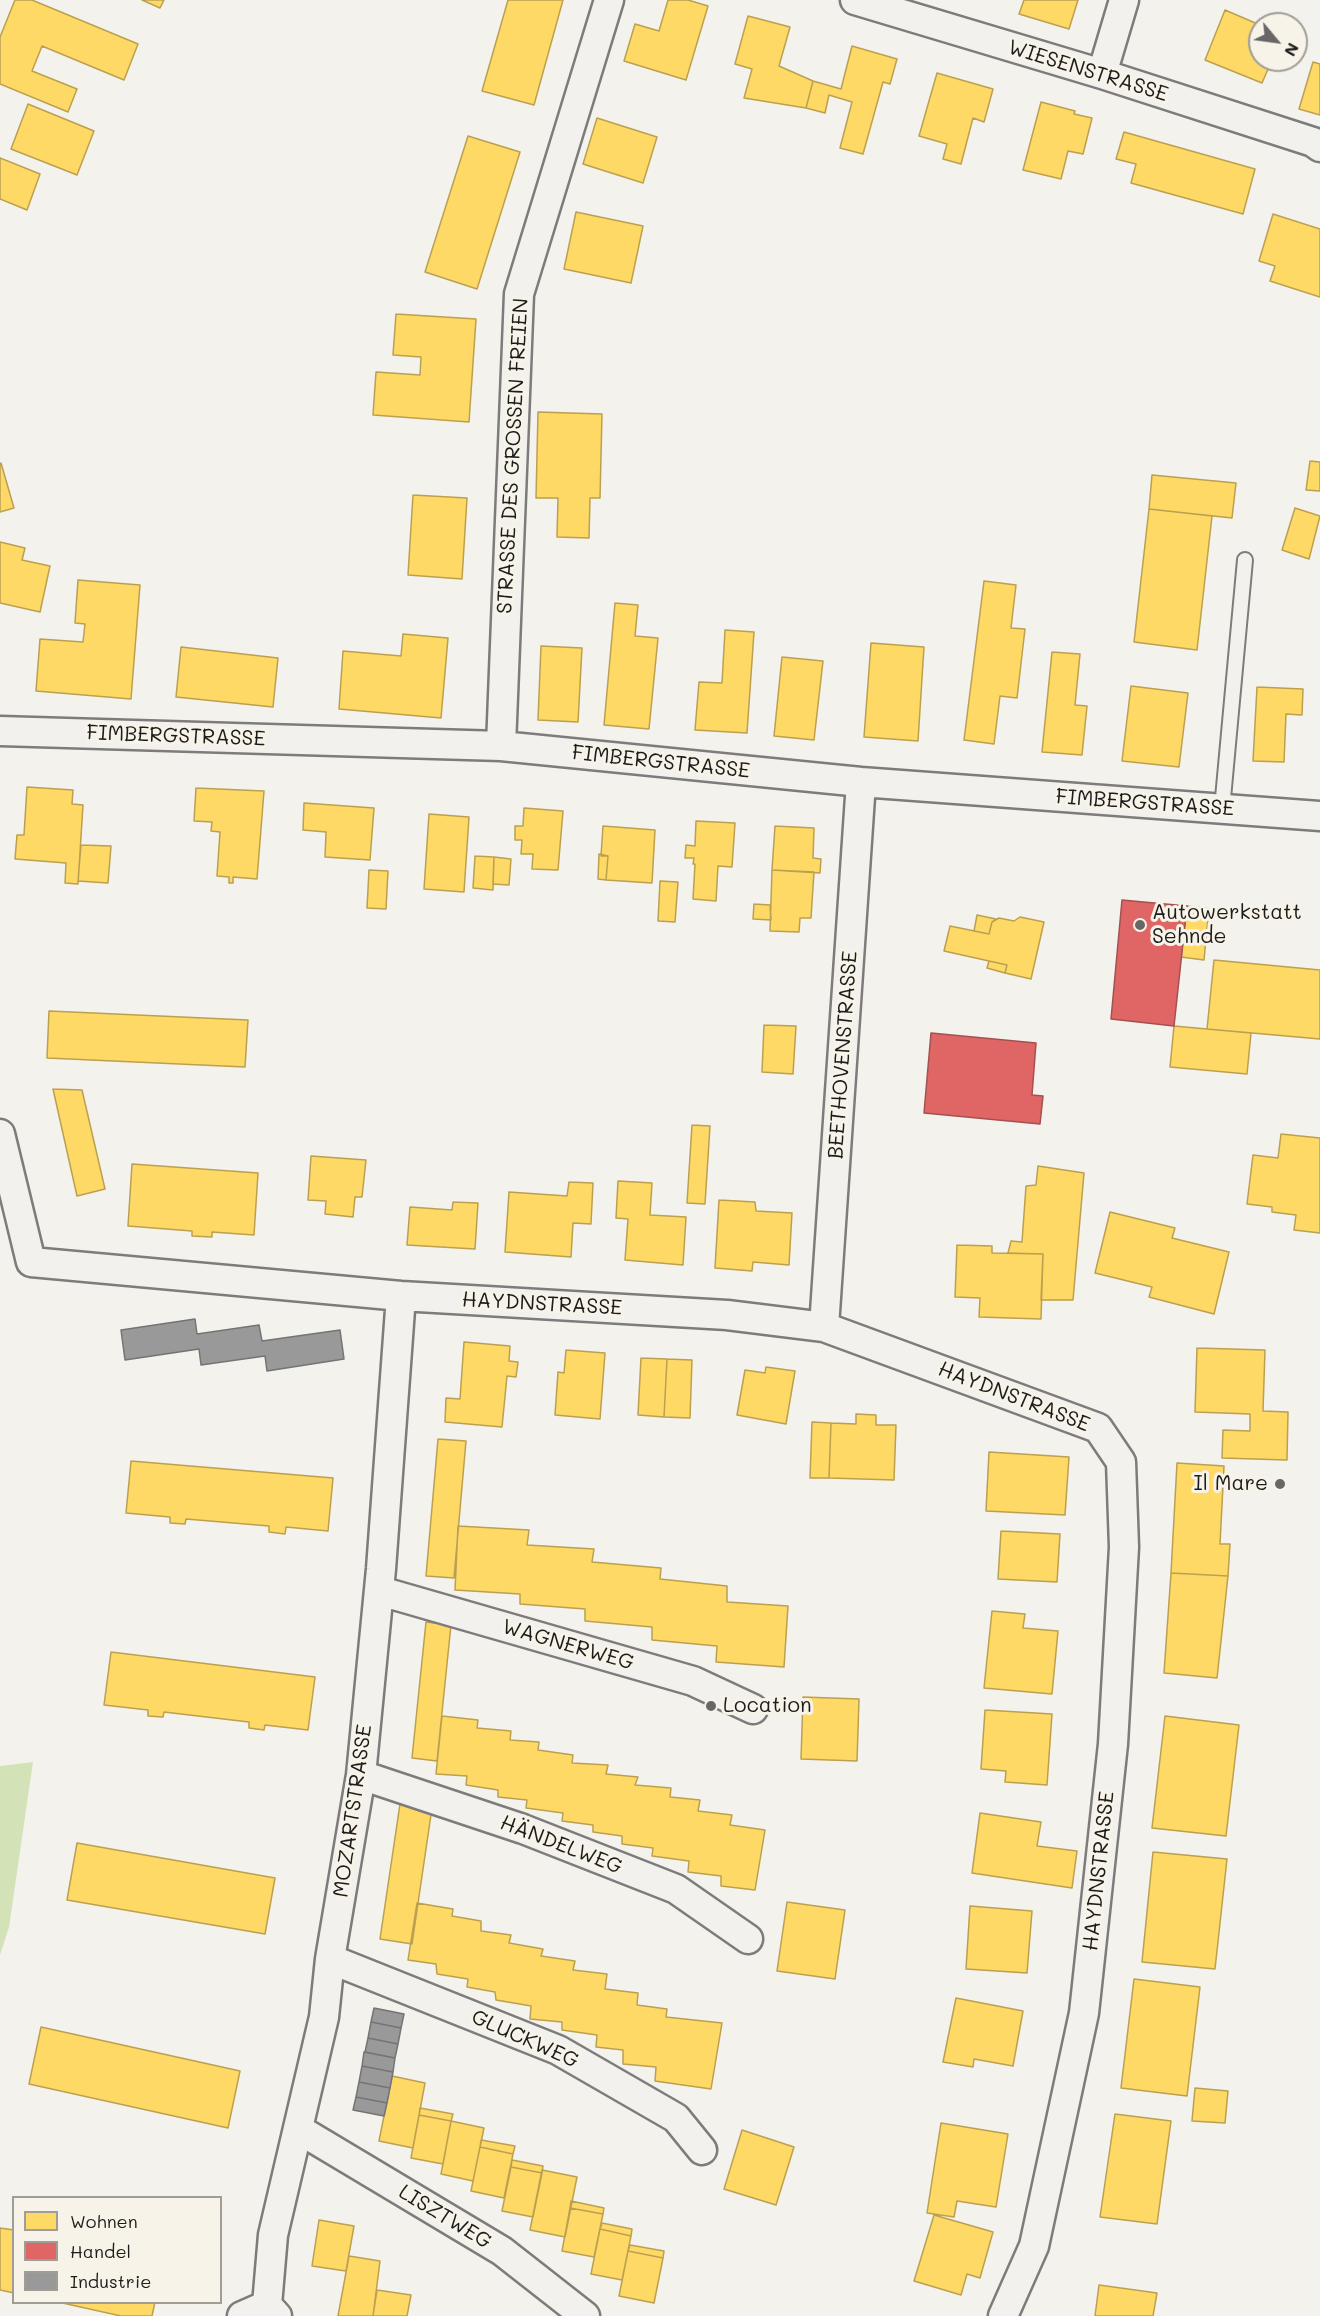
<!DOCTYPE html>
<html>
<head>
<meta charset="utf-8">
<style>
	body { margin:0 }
	#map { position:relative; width:1320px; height:2316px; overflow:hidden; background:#f4f2ec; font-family:Mali,sans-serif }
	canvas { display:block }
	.legend { position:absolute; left:12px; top:2196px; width:210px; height:108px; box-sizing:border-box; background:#f7f3e8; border:2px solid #9f9d96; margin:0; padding:8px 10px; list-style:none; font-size:18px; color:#1c1c1c }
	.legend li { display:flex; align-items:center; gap:12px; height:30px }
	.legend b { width:30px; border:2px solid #9f9d96 }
	.north { position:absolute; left:1248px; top:12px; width:60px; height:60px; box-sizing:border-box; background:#f7f3e8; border:2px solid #9f9d96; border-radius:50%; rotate:119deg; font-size:16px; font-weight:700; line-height:24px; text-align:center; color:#1c1c1c }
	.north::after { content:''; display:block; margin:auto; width:21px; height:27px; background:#686765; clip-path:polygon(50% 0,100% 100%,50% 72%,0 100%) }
</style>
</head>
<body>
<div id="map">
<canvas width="1320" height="2316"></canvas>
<ul class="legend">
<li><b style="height:16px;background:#ffd966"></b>Wohnen</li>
<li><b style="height:16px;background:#e06666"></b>Handel</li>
<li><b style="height:16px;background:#999"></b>Industrie</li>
</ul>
<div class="north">N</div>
</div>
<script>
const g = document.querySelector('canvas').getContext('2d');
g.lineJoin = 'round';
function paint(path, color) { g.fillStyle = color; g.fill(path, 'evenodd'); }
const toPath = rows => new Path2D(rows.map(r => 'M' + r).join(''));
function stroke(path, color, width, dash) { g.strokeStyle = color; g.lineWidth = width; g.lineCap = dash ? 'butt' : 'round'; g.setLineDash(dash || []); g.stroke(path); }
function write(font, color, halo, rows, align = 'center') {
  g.font = font + ' Mali,sans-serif'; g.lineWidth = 6; g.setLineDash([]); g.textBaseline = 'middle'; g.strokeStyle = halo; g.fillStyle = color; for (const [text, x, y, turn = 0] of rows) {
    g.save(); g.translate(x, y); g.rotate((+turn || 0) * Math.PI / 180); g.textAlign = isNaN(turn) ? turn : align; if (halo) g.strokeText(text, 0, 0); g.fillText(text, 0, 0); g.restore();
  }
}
const green = toPath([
	[33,1762,9,1927,0,1955,0,1766]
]);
const homes = toPath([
	[15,0,32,0,138,44,124,80,42,46,32,71,77,89,68,112,0,84,0,37,15,0],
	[142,0,164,0,160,8,142,0],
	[508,0,563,0,534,105,482,91,508,0],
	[668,0,688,0,708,6,686,80,624,61,635,24,659,31,668,0],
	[1024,0,1078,0,1069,29,1019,14,1024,0],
	[1225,10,1260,25,1260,60,1272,60,1262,83,1205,60,1225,10],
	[748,16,790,27,779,66,813,81,806,108,744,98,752,69,735,64,748,16],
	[852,46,897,59,890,84,883,82,863,154,840,148,852,102,829,95,825,113,806,108,813,81,841,89,852,46],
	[1313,62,1320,64,1320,115,1299,109,1313,62],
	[937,73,993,89,984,122,973,118,961,164,943,159,947,144,919,136,937,73],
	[1041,102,1075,111,1074,114,1092,118,1083,154,1068,151,1061,179,1023,170,1041,102],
	[28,104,94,131,77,175,11,149,28,104],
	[597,118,657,137,643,183,583,164,597,118],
	[1124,132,1255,169,1243,214,1131,183,1136,164,1116,159,1124,132],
	[468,136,520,152,477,289,425,272,468,136],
	[0,158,40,174,27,210,0,199,0,158],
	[576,212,643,226,631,283,564,269,576,212],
	[1273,214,1320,229,1320,297,1270,281,1275,266,1259,261,1273,214],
	[396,314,476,319,469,422,373,415,376,372,420,375,421,357,393,355,396,314],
	[538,412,602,414,600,498,590,498,589,538,557,537,558,498,536,498,538,412],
	[1310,461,1320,462,1320,491,1306,490,1310,461],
	[1,463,14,508,0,512,0,464,1,463],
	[1152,475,1236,483,1232,518,1149,509,1152,475],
	[413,495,467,498,462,579,408,575,413,495],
	[1295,508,1320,516,1309,559,1282,550,1295,508],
	[1149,509,1212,516,1197,650,1134,642,1149,509],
	[0,542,25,548,22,560,50,566,40,612,0,603,0,542],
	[78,580,140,585,131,699,36,691,40,639,83,642,85,624,75,623,78,580],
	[984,581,1016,585,1011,628,1025,629,1017,698,1000,696,994,744,964,740,984,581],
	[615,603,638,605,635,636,658,638,649,729,604,725,615,603],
	[725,630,754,632,747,733,695,730,699,682,722,683,725,630],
	[403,634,448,638,441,718,339,709,343,651,401,656,403,634],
	[871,643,924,647,918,741,864,737,871,643],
	[541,646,582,648,578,722,538,720,541,646],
	[181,647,278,658,273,707,176,697,181,647],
	[1052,652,1080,654,1075,705,1087,706,1082,755,1042,752,1052,652],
	[782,657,823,661,814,740,774,736,782,657],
	[1131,686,1188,693,1179,767,1122,761,1131,686],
	[1257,687,1303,689,1302,715,1286,714,1284,762,1253,761,1257,687],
	[27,787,73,790,72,804,83,805,78,884,65,883,66,863,15,859,17,835,24,835,27,787],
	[196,788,264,791,257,879,233,877,233,883,229,883,229,877,217,876,220,832,211,831,212,822,194,821,196,788],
	[304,803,374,808,370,860,325,857,326,832,303,830,304,803],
	[524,808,563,811,558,870,532,869,533,854,521,854,522,840,515,840,515,826,523,826,524,808],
	[429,814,469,817,464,892,424,889,429,814],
	[696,821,735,823,732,867,718,866,716,901,693,899,695,864,693,864,694,858,685,858,686,845,695,846,696,821],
	[603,826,655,830,652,883,606,880,608,856,601,856,603,826],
	[775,826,814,828,813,858,821,859,820,873,772,870,775,826],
	[81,845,111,846,108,883,78,881,81,845],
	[599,854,608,856,606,880,598,879,599,854],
	[475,856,494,857,493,890,473,888,475,856],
	[494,857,511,859,509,885,493,884,494,857],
	[369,870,388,871,386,909,367,908,369,870],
	[772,870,814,872,811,918,800,918,799,932,770,931,772,870],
	[660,881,678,882,675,922,658,921,660,881],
	[754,904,770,905,771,920,753,919,754,904],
	[1187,906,1209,908,1204,960,1181,957,1187,906],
	[977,915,996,919,992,922,989,934,974,931,977,915],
	[1020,917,1044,922,1031,979,1005,973,1007,965,944,951,950,926,989,934,992,922,999,918,1014,921,1020,917],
	[1214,960,1320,970,1320,1039,1207,1029,1214,960],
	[989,961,1007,965,1005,973,987,968,989,961],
	[49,1011,248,1020,245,1067,47,1058,49,1011],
	[764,1025,796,1026,793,1074,762,1072,764,1025],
	[1174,1026,1251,1033,1247,1074,1170,1067,1174,1026],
	[53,1089,82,1090,105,1189,77,1196,53,1089],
	[692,1125,710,1126,705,1204,687,1203,692,1125],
	[1281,1134,1320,1138,1320,1233,1294,1230,1296,1215,1272,1212,1272,1207,1247,1204,1253,1155,1278,1158,1281,1134],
	[311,1156,366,1160,362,1197,355,1197,353,1217,325,1214,326,1201,308,1200,311,1156],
	[132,1164,258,1173,254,1235,212,1232,212,1237,192,1236,192,1231,128,1226,132,1164],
	[1038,1166,1084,1173,1073,1300,1041,1300,1043,1254,1008,1253,1011,1241,1022,1242,1026,1186,1036,1185,1038,1166],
	[618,1181,652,1183,650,1215,686,1217,683,1265,625,1260,628,1219,616,1218,618,1181],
	[569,1182,593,1183,591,1224,573,1223,571,1257,505,1252,509,1192,567,1196,569,1182],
	[719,1200,755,1202,756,1211,792,1213,789,1265,753,1262,752,1271,715,1268,719,1200],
	[453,1202,478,1203,475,1249,407,1245,410,1207,452,1210,453,1202],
	[1110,1212,1175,1228,1172,1238,1229,1252,1214,1314,1149,1297,1152,1287,1095,1273,1110,1212],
	[957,1245,992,1246,992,1253,1043,1254,1041,1319,979,1317,980,1298,955,1297,957,1245],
	[464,1342,510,1346,509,1361,518,1362,516,1377,507,1376,502,1427,445,1422,446,1398,460,1399,464,1342],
	[1197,1348,1265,1350,1263,1411,1288,1412,1287,1460,1222,1458,1223,1430,1250,1431,1250,1414,1195,1412,1197,1348],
	[566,1350,605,1353,600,1419,555,1415,558,1372,564,1373,566,1350],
	[641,1358,667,1359,664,1417,638,1415,641,1358],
	[667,1359,692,1360,690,1418,664,1417,667,1359],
	[766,1367,795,1371,786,1424,737,1415,745,1370,765,1373,766,1367],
	[856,1414,876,1415,876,1425,896,1425,894,1480,829,1478,831,1423,856,1424,856,1414],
	[812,1422,831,1423,829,1478,810,1478,812,1422],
	[438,1439,466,1441,454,1578,426,1576,438,1439],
	[989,1452,1069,1457,1065,1515,986,1511,989,1452],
	[131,1461,333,1478,328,1531,286,1527,285,1534,269,1532,269,1526,186,1519,185,1524,170,1523,170,1517,126,1513,131,1461],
	[1177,1463,1224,1466,1220,1544,1230,1544,1228,1576,1171,1573,1177,1463],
	[458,1526,529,1530,527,1545,594,1549,592,1562,661,1568,660,1579,727,1586,727,1602,788,1606,784,1667,716,1662,717,1646,652,1640,652,1627,585,1621,585,1609,520,1604,520,1594,455,1590,458,1526],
	[1001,1531,1060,1534,1057,1582,998,1579,1001,1531],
	[1171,1573,1228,1576,1217,1678,1164,1673,1171,1573],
	[992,1611,1025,1614,1023,1628,1058,1631,1052,1694,984,1688,992,1611],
	[426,1622,451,1625,437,1761,412,1758,426,1622],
	[111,1652,315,1677,308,1730,265,1725,264,1730,249,1728,249,1722,164,1712,163,1717,148,1716,148,1710,104,1705,111,1652],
	[803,1697,859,1699,857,1761,801,1759,803,1697],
	[985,1710,1052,1714,1047,1785,1005,1782,1006,1771,981,1769,985,1710],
	[442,1716,478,1720,477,1728,511,1731,510,1740,539,1742,538,1750,573,1755,572,1763,608,1765,606,1774,638,1777,635,1785,671,1788,670,1797,700,1800,698,1811,732,1815,730,1825,765,1830,755,1890,721,1886,721,1876,688,1872,689,1861,652,1856,653,1848,622,1844,622,1836,593,1832,593,1825,562,1821,563,1813,526,1808,527,1800,498,1797,498,1790,466,1785,467,1776,436,1774,442,1716],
	[1165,1716,1239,1725,1226,1836,1152,1828,1165,1716],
	[400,1804,432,1808,412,1944,380,1939,400,1804],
	[980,1813,1041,1822,1037,1846,1077,1851,1072,1888,972,1873,980,1813],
	[77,1843,275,1878,265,1934,67,1900,77,1843],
	[1153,1852,1227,1859,1215,1969,1142,1962,1153,1852],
	[787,1902,845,1910,835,1979,777,1971,787,1902],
	[417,1903,453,1909,452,1916,481,1921,481,1931,511,1935,509,1943,543,1949,541,1956,575,1961,573,1970,607,1974,605,1989,638,1993,637,2005,667,2009,666,2017,722,2023,711,2089,655,2081,656,2067,623,2064,623,2050,596,2047,597,2035,562,2030,562,2022,530,2019,531,2006,496,2000,495,1992,467,1987,468,1979,437,1974,436,1964,408,1960,417,1903],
	[970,1906,1032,1911,1027,1973,966,1969,970,1906],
	[1134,1979,1200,1987,1187,2096,1121,2088,1134,1979],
	[956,1998,1023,2011,1013,2066,974,2059,973,2067,943,2062,956,1998],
	[41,2027,240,2071,228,2128,29,2084,41,2027],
	[392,2076,425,2083,413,2148,379,2141,392,2076],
	[1195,2088,1228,2091,1225,2123,1192,2121,1195,2088],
	[420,2108,453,2114,451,2121,419,2115,420,2108],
	[1115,2114,1171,2121,1157,2224,1100,2217,1115,2114],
	[419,2115,451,2121,443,2164,411,2158,419,2115],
	[451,2121,484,2128,473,2181,441,2174,451,2121],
	[941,2123,1008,2134,996,2207,957,2201,954,2217,927,2213,941,2123],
	[742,2130,794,2147,776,2205,724,2189,742,2130],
	[481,2140,515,2146,513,2154,480,2147,481,2140],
	[480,2147,513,2154,504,2198,471,2191,480,2147],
	[512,2160,543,2166,542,2173,511,2167,512,2160],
	[511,2167,542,2173,533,2217,502,2211,511,2167],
	[542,2170,577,2177,565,2237,530,2230,542,2170],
	[571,2201,604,2208,603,2214,570,2208,571,2201],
	[570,2208,603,2214,594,2257,562,2251,570,2208],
	[934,2215,993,2232,980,2278,967,2274,961,2295,914,2281,934,2215],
	[319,2220,354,2226,346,2271,312,2266,319,2220],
	[602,2223,632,2229,631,2236,600,2229,602,2223],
	[0,2228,14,2230,14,2293,0,2290,0,2228],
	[600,2229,631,2236,622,2280,591,2274,600,2229],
	[630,2245,664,2251,663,2258,628,2251,630,2245],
	[628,2251,663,2258,654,2303,619,2296,628,2251],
	[349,2256,380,2261,373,2316,338,2316,349,2256],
	[1099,2285,1157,2293,1153,2316,1095,2316,1099,2285],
	[377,2290,411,2295,407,2316,373,2316,377,2290],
	[58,2302,155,2302,152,2316,121,2316,58,2302]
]);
const shops = toPath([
	[1122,900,1187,906,1174,1026,1111,1019,1122,900],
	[931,1033,1036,1043,1032,1095,1043,1096,1040,1124,924,1113,931,1033]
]);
const industry = toPath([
	[195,1319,197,1334,259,1325,262,1341,340,1330,344,1359,267,1371,265,1356,201,1365,199,1349,125,1360,121,1330,195,1319],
	[374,2008,404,2014,401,2028,371,2022,374,2008],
	[371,2022,401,2028,398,2044,368,2038,371,2022],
	[368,2038,398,2044,395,2058,365,2052,368,2038],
	[364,2052,395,2058,393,2072,362,2066,364,2052],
	[362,2066,393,2072,390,2088,359,2082,362,2066],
	[359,2082,390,2088,387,2103,356,2097,359,2082],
	[356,2097,387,2103,384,2116,353,2110,356,2097]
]);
const service = toPath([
	[1222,809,1245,560]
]);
const minor = toPath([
	[855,0,1102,74,1313,142,1320,147],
	[1102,74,1124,0],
	[0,731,501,746,861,782,1320,816],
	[501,746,519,294,609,0],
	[0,1134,31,1262,401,1296,727,1315,824,1327,1098,1428,1121,1462,1124,1547,1113,1744,1084,2013,1034,2246,1003,2316],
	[824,1327,861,782],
	[380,1591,693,1681,753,1709],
	[361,1775,523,1829,676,1889,748,1939],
	[330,1959,558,2050,676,2118,702,2150],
	[298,2129,502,2251,585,2316],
	[242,2316,267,2305],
	[277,2316,267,2305,273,2235,324,2017,330,1959,361,1775,381,1569,401,1296]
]);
const markers = [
	[1140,925,6,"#686765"],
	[1280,1484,6,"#686765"],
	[711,1706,6,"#686765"]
];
const streetNames = [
	["WIESENSTRASSE",1088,71,17],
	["STRASSE DES GROSSEN FREIEN",513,456,-87],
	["FIMBERGSTRASSE",176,736,2],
	["FIMBERGSTRASSE",661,762,6],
	["FIMBERGSTRASSE",1145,803,4],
	["BEETHOVENSTRASSE",843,1055,-86],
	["HAYDNSTRASSE",542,1304,3],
	["HAYDNSTRASSE",1014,1397,21],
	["WAGNERWEG",568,1645,16],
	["MOZARTSTRASSE",353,1811,-82],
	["HÄNDELWEG",561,1845,21],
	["HAYDNSTRASSE",1099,1871,-84],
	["GLUCKWEG",525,2039,24],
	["LISZTWEG",445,2217,31]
];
const poiNames = [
	["Autowerkstatt",1152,913],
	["Sehnde",1152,937],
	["Il Mare",1268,1484,"right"],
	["Location",723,1706]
];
paint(green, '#d3e2b7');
paint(homes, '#ffd966');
stroke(homes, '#bba050', 1.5);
paint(shops, '#e06666');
stroke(shops, '#a55050', 1.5);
paint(industry, '#999');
stroke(industry, '#747474', 1.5);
stroke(service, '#7d7c7a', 18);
stroke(minor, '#7d7c7a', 33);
stroke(service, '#f2f1ed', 14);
stroke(minor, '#f2f1ed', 28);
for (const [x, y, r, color] of markers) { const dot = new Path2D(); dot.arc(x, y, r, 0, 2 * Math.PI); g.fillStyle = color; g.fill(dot); stroke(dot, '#f7f3e8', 2); }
write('21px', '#1c1c1c', '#f7f3e8', streetNames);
write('21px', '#1c1c1c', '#f7f3e8', poiNames, 'left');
</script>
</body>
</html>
